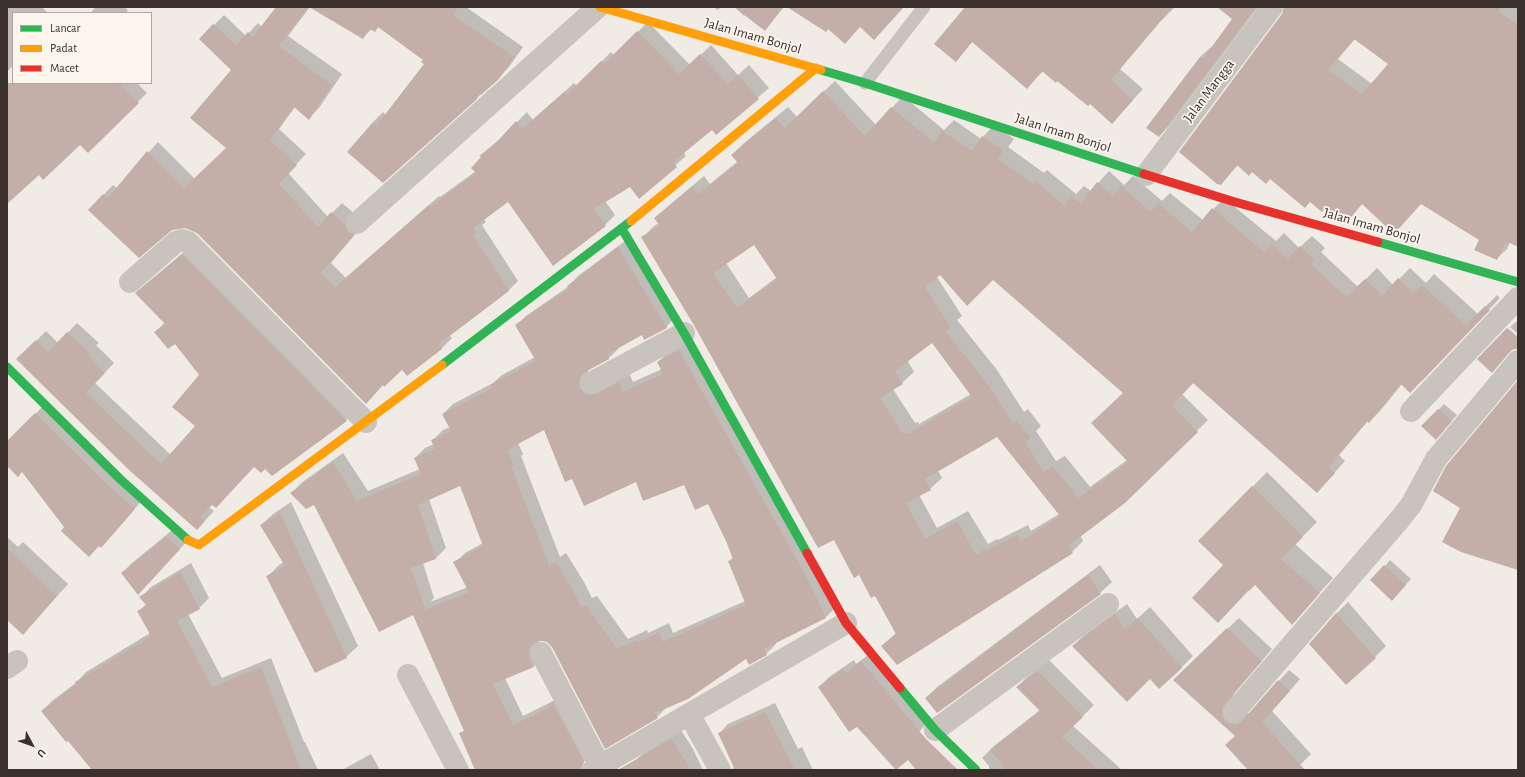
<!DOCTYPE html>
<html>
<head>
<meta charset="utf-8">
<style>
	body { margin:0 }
	#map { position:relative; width:1525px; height:777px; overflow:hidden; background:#f0ebe5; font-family:"Alegreya Sans",sans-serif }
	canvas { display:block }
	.frame { position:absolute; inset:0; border:8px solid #3b302b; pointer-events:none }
	.legend { position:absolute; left:12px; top:12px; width:140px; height:72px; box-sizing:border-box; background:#fbf5ee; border:1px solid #aea6a0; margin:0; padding:5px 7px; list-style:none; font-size:12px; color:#3b302b }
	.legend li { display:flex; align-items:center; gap:8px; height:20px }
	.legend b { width:20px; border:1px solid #aea6a0 }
	.north { position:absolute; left:12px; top:725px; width:40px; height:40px; -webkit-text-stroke:3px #fbf5ee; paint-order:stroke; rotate:131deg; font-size:11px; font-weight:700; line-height:16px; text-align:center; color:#3b302b }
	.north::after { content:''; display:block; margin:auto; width:14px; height:18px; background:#3b302b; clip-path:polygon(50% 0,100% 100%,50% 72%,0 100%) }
</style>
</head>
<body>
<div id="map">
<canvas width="1525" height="777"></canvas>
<div class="frame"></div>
<ul class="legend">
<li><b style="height:5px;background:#30b455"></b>Lancar</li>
<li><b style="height:5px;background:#ff9f0a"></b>Padat</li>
<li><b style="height:5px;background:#e5322d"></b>Macet</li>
</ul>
<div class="north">U</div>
</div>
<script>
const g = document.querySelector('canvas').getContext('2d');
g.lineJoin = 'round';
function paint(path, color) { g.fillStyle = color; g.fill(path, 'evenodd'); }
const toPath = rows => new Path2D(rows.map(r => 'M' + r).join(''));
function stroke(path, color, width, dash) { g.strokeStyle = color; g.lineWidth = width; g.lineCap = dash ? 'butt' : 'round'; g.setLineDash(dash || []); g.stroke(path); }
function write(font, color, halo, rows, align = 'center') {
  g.font = font + ' "Alegreya Sans",sans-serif'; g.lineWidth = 3.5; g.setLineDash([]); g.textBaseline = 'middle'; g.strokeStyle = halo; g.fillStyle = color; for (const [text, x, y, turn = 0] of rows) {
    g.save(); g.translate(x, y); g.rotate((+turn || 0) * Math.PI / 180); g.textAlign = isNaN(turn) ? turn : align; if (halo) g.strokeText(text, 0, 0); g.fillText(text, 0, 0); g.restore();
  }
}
const shadow = toPath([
	[7,7,42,7,48,13,13,13,13,65,7,72],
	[95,7,127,7,126,9,128,10,126,13,91,13],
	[277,7,310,7,288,36,342,74,319,108,309,118,295,107,279,129,306,154,288,173,328,217,342,203,355,214,363,225,331,263,346,278,439,196,440,197,476,171,483,157,480,156,504,135,527,112,533,120,574,83,577,86,611,52,614,55,648,22,690,65,711,45,738,75,749,65,769,88,716,134,712,129,683,152,686,156,639,197,631,186,605,201,615,215,605,225,508,200,484,219,486,222,482,225,518,281,508,291,449,335,452,338,442,348,407,374,402,368,197,232,186,227,89,210,113,185,117,188,158,142,195,179,228,148,232,70,200,39,224,15,246,36,258,23,262,27],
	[311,7,466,7,523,47,509,67,499,78,383,182,373,122,383,112,386,115,425,64,424,60,379,27,375,30,372,29,363,37],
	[713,7,721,7,718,10],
	[735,7,784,7,765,30,745,15,744,16],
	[967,7,1175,7,1160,22,1120,69,1143,89,1122,112,1090,103,1043,71,1027,88,973,41,956,60],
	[1226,7,1258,7,1169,126,1159,136,1200,57,1211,47,1212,48,1233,19],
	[1285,7,1518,8,1518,246,1510,242,1507,249,1496,259,1480,240,1422,203,1362,204,1347,220,1326,206,1311,201,1270,178,1238,165,1221,184],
	[1355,39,1389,64,1372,84,1338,59],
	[835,81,876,125,903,96,944,130,954,120,981,139,994,125,1014,139,1008,147,1044,173,1047,170,1076,194,1084,186,1091,191,1109,171,1124,185,1133,176,1162,201,1170,193,1203,220,1224,198,1276,241,1284,233,1299,248,1312,236,1325,248,1321,252,1358,287,1377,268,1393,285,1410,268,1426,283,1434,274,1478,314,1497,295,1500,298,1422,381,1402,384,1380,411,1369,422,1368,421,1339,455,1345,461,1328,480,1194,382,1182,394,1208,420,1124,502,1080,535,1083,541,1072,552,882,646,896,633,876,595,834,539,696,326,643,237,654,226,659,223,656,219,667,207,704,176,710,184,738,161,732,155,744,143,788,107,797,117],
	[754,244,777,277,749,298,726,263],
	[940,274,993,279,1124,393,1127,460,1090,487,1065,456,1056,461,1036,431,1041,426,1028,409,1024,412,997,370,957,320,962,316,937,277],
	[932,342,971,394,919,424,918,422,915,423,893,389,902,383,914,372,907,360],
	[998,436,1059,514,1031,531,1028,525,998,540,997,539,988,544,968,511,937,528,919,495,930,489,942,478,938,471],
	[68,83,137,83,147,93,88,151,80,144,39,174,7,194,7,116],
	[629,238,676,317,666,327,642,334,619,347,619,348,609,358,589,369,588,371,590,379,629,373,633,382,662,369,658,362,668,352,689,340,836,607,826,617,776,642,776,644,766,654,747,657,667,707,657,717,553,647,549,642,539,640,538,642,544,656,534,666,505,678,523,716,555,700,593,751,577,770,479,770,465,730,414,613,314,503,292,493,301,483,343,453,368,491,420,469,415,458,425,448,434,444,432,441,443,430,450,427,443,414,453,404,493,383,502,375,535,357,516,326,526,316,569,286,578,276],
	[545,429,573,478,684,483,708,503,727,540,733,557,729,562,745,601,673,633,669,623,648,633,647,630,628,639,597,596,592,598,584,582,566,553,560,557,521,456,523,454,518,443],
	[460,485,483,543,465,553,455,563,468,587,430,602,434,598,423,563,436,558,446,548,429,499],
	[192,245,356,410,346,420,272,474,265,468,254,466,216,507,212,503,209,507,214,511,197,529,18,359,46,331,58,343,77,323,99,343,96,345,114,363,95,383,171,455,197,426,200,375,175,342,156,332,165,322,137,293],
	[1518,320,1518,334,1510,327],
	[1509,329,1518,337,1518,348,1478,359],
	[47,402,145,497,112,535,22,471,7,464,7,443],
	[1444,404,1457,415,1441,433,1422,426],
	[1267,472,1317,522,1295,544,1333,578,1292,623,1255,583,1199,541],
	[291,502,358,646,346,657,268,576,279,565,284,562,261,525,273,514],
	[176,527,189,539,148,584,122,573,132,563],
	[7,537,18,547,23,542,68,584,34,622,7,619],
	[1390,560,1411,579,1397,594,1385,566],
	[191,563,209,598,199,608,188,614,222,678,271,658,304,742,305,742,318,770,92,770,69,739,42,711,52,701,77,682,86,672,150,633,139,611,146,604,141,597,151,587],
	[1100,565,1112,582,1100,593,926,698,937,687],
	[1348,602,1386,646,1375,657,1336,614],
	[1127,604,1137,619,1150,607,1193,656,1181,668,1150,677,1073,646,1084,635],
	[1239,618,1272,649,1235,692,1232,698,1243,714,1250,713,1289,670,1300,679,1272,711,1311,754,1295,770,1249,770,1236,736,1185,669],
	[872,652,929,721,919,732,927,740,819,687,829,677,854,660,856,664],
	[1049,660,1094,705,1073,726,1122,770,989,770,989,766,982,758,994,746,1040,710,1017,687,1028,676],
	[775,703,798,749,802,747,813,770,733,770,734,766,719,734,728,724],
	[681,730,693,749,703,770,639,770,635,761,644,752],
	[371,754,380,770,342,770]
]);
const building = toPath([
	[276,7,308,7,279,46,332,85,309,120,294,107,270,140,297,165,279,184,318,227,331,212,345,224,348,232,354,235,321,273,335,287,429,205,430,207,476,173,471,168,481,157,479,156,495,144,516,121,522,129,564,92,566,95,601,61,604,64,637,31,679,74,700,54,728,84,738,75,759,99,716,135,712,130,673,162,677,167,639,199,630,187,594,209,606,226,553,266,508,202,473,228,476,232,473,235,509,291,439,344,442,349,407,376,402,370,384,387,383,385,366,404,197,233,185,228,172,230,139,258,88,210,103,194,108,198,147,151,184,188,226,148,190,118,231,70,199,39,213,24,236,45,248,32,253,37],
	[309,7,458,7,453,15,514,57,499,79,481,95,480,94,476,100,383,183,347,152,373,122,377,125,424,64,421,62,423,60,378,27,375,32,370,29,363,39],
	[734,7,783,7,765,31],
	[787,7,904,7,874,40,860,27,845,44,828,29,826,32],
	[965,7,1172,7,1111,80,1133,100,1112,124,1090,104,1088,106,1057,81,1056,83,1042,71,1027,89,972,42,956,62,934,44],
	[1217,7,1256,7,1159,137,1146,128,1200,57,1203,59,1232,19],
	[1284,7,1499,7,1499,12,1518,25,1518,247,1506,241,1497,260,1474,250,1479,240,1421,204,1394,234,1362,204,1348,221,1339,218,1326,207,1322,212,1310,202,1305,208,1270,179,1266,184,1252,172,1249,176,1237,165,1221,185,1217,184,1179,152,1282,14],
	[1354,39,1388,64,1362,94,1328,70],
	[7,83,119,83,139,103,88,153,80,145,43,180,39,175,7,204],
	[823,91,865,136,891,107,934,143,942,131,972,151,982,136,1003,150,998,159,1033,184,1035,181,1064,205,1072,197,1081,203,1097,182,1113,196,1121,186,1151,212,1158,203,1192,232,1212,208,1264,252,1272,244,1288,259,1300,246,1314,260,1311,264,1346,297,1365,279,1382,296,1398,278,1414,293,1422,285,1466,325,1485,306,1490,310,1410,393,1401,384,1369,423,1367,421,1329,467,1335,473,1317,493,1193,383,1172,406,1198,432,1125,503,1068,546,1073,553,897,665,881,646,896,634,875,596,871,598,859,575,854,578,834,540,818,548,695,327,641,237,660,226,654,218,692,187,698,194,738,163,731,155,776,118,785,128],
	[754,245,777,279,737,308,713,273],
	[940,275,967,306,993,280,1123,393,1091,423,1128,462,1078,498,1053,466,1044,472,1025,442,1031,438,1016,420,1013,423,986,382,946,332,951,328,925,287],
	[932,343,972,397,907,434,906,432,903,434,880,398,903,384,895,371],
	[997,437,1060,516,1020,542,1017,535,986,551,985,549,976,555,957,521,925,539,906,503,931,490,925,479],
	[618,247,667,328,644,340,642,335,608,354,609,359,585,372,581,376,579,382,580,389,585,394,591,395,597,394,619,382,623,392,663,374,657,362,679,350,806,576,826,618,764,649,767,655,749,665,746,659,688,699,655,713,658,718,605,749,552,647,547,642,542,641,536,642,531,646,529,652,530,659,534,667,493,684,513,725,550,707,549,705,553,703,584,762,581,770,475,770,459,733,464,731,413,615,379,632,314,505,306,509,290,493,333,462,357,501,421,474,414,458,435,449,431,440,451,431,442,414,492,388,490,385,536,361,515,325,537,309,569,289,567,286],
	[544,430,565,482,572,479,584,506,636,482,643,501,684,485,695,510,708,504,726,541,733,559,728,561,746,605,663,642,659,632,638,642,637,640,617,649,586,605,581,607,574,592,556,562,549,566,511,466,514,465,507,450],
	[460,486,483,546,453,562,469,592,417,613,425,609,411,568,436,559,418,505],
	[182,254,347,421,272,476,265,469,261,473,254,467,216,508,212,505,200,517,205,521,197,530,129,470,16,359,36,340,48,352,67,332,90,353,88,355,105,373,86,393,161,464,195,426,172,407,199,375,175,344,168,349,154,332,165,324,135,293],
	[1507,328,1518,339,1518,349,1513,349,1509,353,1492,373,1477,359],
	[1518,380,1518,570,1461,552,1442,542,1460,508,1433,491,1446,466],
	[1438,409,1452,421,1436,440,1421,426],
	[35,413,111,488,135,509,101,548,99,546,89,557,61,531,64,527,22,472,18,477,7,466,7,441],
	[1252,486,1303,537,1281,559,1320,593,1292,625,1255,585,1249,591,1248,591,1218,623,1192,598,1223,565,1198,541],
	[280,513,347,658,315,673,266,576,285,566,260,525],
	[166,537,180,549,138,595,121,573],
	[7,548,57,596,23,635,7,620],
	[1384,565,1406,585,1392,601,1370,580],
	[180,572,200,609,177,621,212,687,261,667,301,770,92,770,68,741,66,742,41,711,76,684,75,682,151,636,137,611,147,606,139,597],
	[1088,575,1101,594,937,713,925,698],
	[1336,613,1376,658,1346,685,1309,644],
	[1115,614,1125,629,1138,618,1182,668,1159,689,1150,679,1127,702,1072,646],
	[1227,628,1262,661,1225,704,1222,710,1222,716,1226,722,1231,724,1238,724,1243,720,1278,680,1290,691,1262,722,1305,770,1248,770,1225,745,1235,736,1173,680],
	[861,661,925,738,958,770,916,770,908,760,896,770,857,727,849,732,818,687,843,669,846,673],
	[1038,671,1083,717,1062,737,1099,770,1006,770,990,750,1040,711,1016,687],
	[765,712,795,770,735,770,718,733],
	[671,739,691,770,618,770]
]);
const lane = toPath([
	[865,83,924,7]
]);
const street = toPath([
	[1146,175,1272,7],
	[357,223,598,7],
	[130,282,176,242,182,240,188,242,366,422],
	[591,383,684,333],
	[1411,411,1518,298],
	[541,653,600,766],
	[7,668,17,661],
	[408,675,458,770],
	[1234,712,1400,519,1411,505,1436,459,1518,361],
	[689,714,720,770],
	[935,730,1108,604],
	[593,770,846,623]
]);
const fast = toPath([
	[821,70,865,83,1144,174],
	[622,229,684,333,807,553],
	[1378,242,1518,282],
	[442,365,631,221],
	[7,367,120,479,188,540],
	[900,688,935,730,976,770]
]);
const slow = toPath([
	[600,7,821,70],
	[631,221,816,68],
	[188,540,199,545,442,365]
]);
const jam = toPath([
	[1144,174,1235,202,1378,242],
	[807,553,846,623,900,688]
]);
const streetNames = [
	["Jalan Imam Bonjol",753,36,16],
	["Jalan Mangga",1209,91,-53],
	["Jalan Imam Bonjol",1063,133,18],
	["Jalan Imam Bonjol",1372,226,16]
];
paint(shadow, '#0003');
paint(building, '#c3afa7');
stroke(lane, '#c9c3be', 13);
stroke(street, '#c9c3be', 22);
stroke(fast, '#30b455', 9);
stroke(slow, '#ff9f0a', 9);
stroke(jam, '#e5322d', 9);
write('14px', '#3b302b', '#fbf5ee', streetNames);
</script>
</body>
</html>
